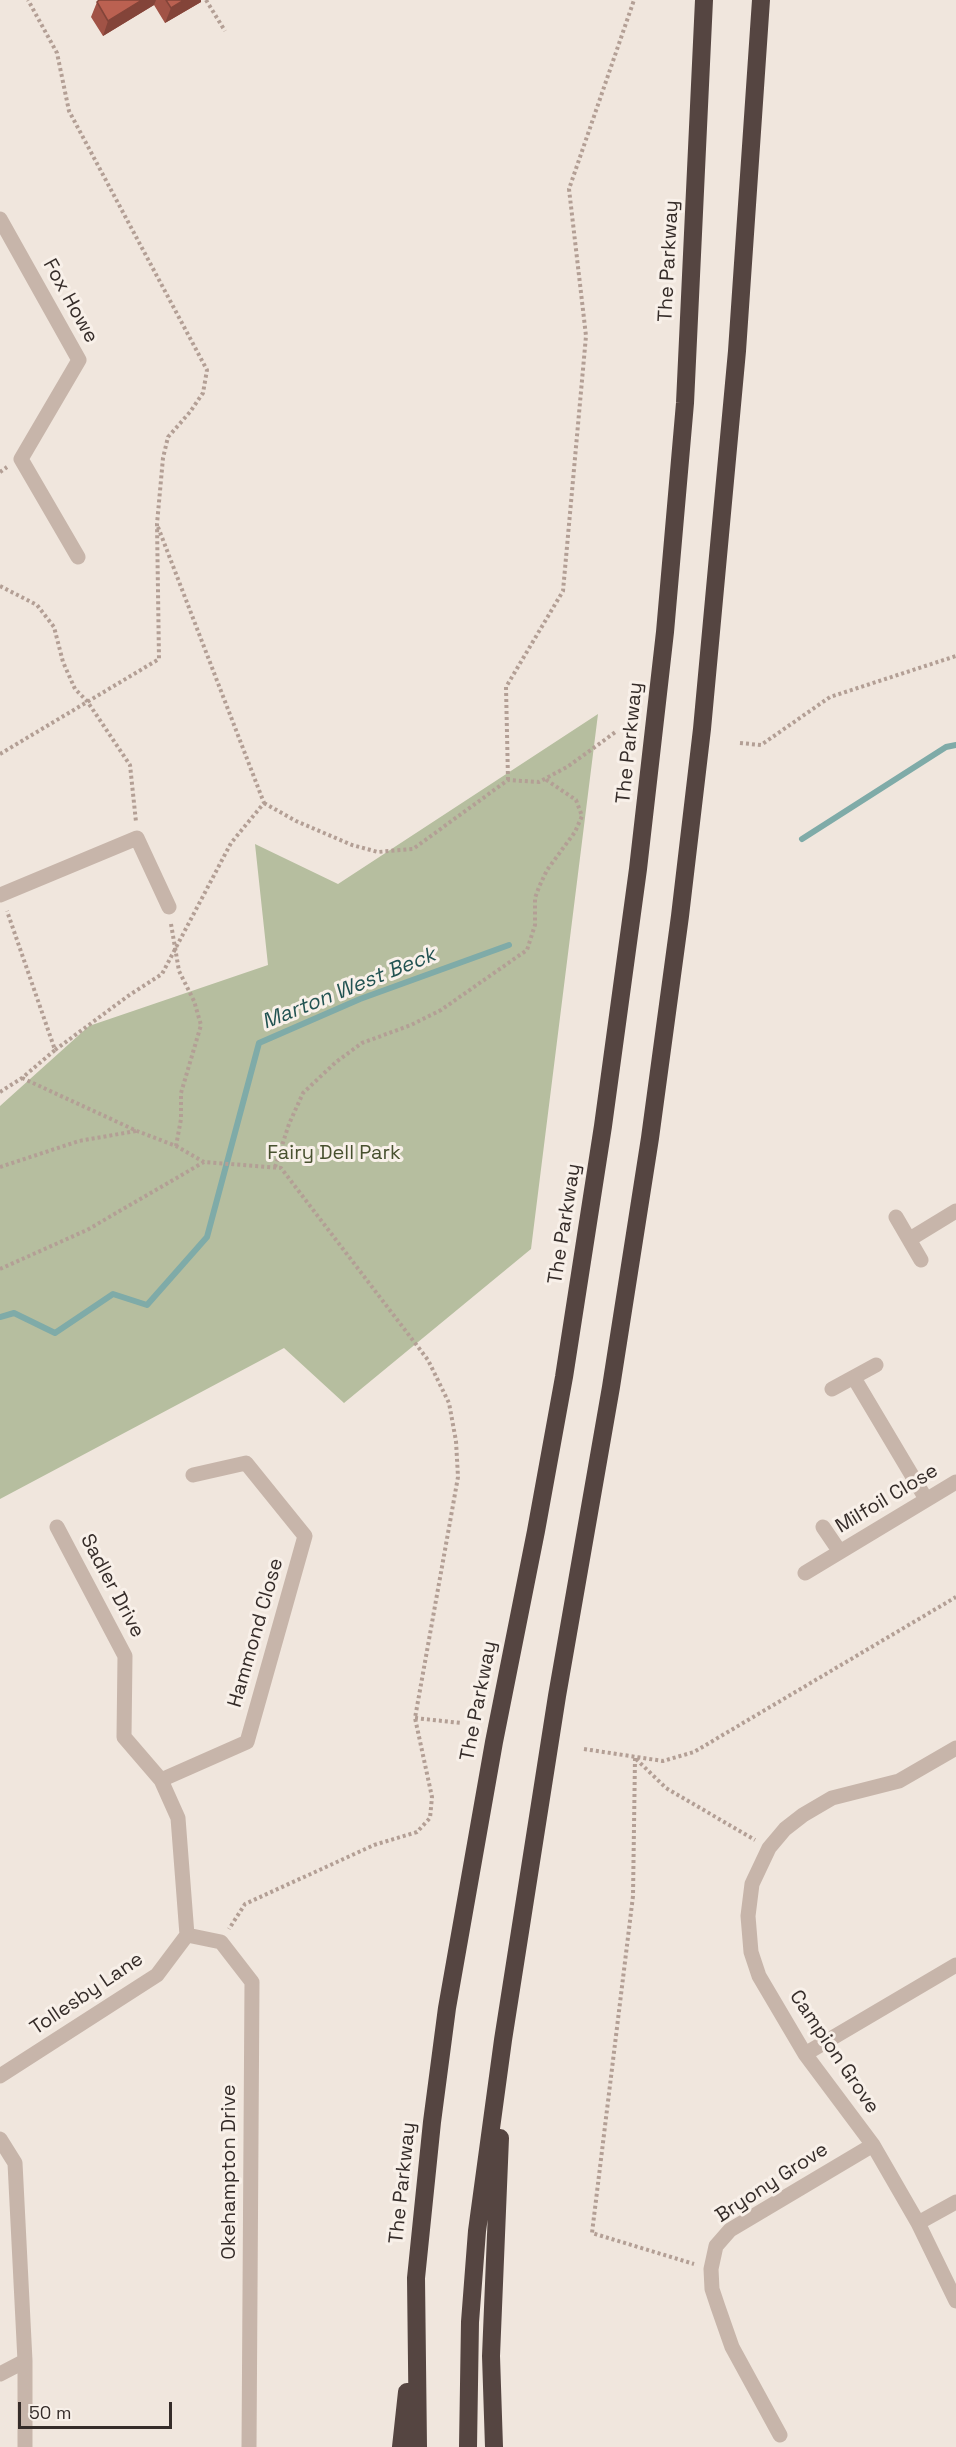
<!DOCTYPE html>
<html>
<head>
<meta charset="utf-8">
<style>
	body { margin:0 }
	#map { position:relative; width:956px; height:2447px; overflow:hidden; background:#f0e6dd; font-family:"Space Grotesk",sans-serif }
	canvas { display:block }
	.scale { position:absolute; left:18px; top:2402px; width:154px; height:27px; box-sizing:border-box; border:3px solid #352c29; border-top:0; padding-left:8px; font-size:18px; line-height:21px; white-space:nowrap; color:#352c29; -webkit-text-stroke:4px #f8f0e9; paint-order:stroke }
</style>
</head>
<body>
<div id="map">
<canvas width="956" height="2447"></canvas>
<div class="scale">50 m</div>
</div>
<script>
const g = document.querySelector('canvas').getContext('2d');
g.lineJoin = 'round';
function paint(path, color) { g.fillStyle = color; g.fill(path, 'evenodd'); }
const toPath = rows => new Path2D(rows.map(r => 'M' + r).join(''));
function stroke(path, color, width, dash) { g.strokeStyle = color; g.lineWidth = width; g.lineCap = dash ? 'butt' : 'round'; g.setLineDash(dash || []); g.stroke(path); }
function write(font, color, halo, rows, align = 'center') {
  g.font = font + ' "Space Grotesk",sans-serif'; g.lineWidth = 6; g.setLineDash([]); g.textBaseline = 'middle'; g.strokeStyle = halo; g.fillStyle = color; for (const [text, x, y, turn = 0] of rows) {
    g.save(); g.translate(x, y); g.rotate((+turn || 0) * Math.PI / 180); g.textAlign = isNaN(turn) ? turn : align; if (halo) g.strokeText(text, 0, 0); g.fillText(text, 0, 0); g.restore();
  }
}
const green = toPath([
	[598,714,531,1249,344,1403,284,1348,0,1499,0,1106,89,1026,268,965,255,844,338,884]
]);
const stream = toPath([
	[802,839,946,747,956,745],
	[0,1317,14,1313,55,1333,113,1294,147,1305,207,1237,259,1043,360,999,509,945]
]);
const path = toPath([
	[206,0,225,31],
	[0,472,7,467],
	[0,586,37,605,54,627,63,662,75,689,87,701,130,765,136,822],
	[740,743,761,745,830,697,956,656],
	[0,754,159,659,157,524,163,458,168,437,190,412,203,393,207,370,69,111,57,53,28,0],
	[508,780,506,687,563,591,586,336,569,189,634,0],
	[264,803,296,821,352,845,378,852,413,849,508,780,539,782,567,767,617,731],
	[171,924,179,971,194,1001,201,1025,181,1093,181,1119,176,1146],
	[55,1050,128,996,162,974,231,843,264,803,158,527],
	[22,1078,137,1131,176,1146,204,1162],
	[0,1092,22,1078,55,1050,7,911],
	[0,1167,79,1141,136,1131],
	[275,1167,289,1124,303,1093,336,1062,362,1043,411,1025,441,1010,527,950,535,925,535,898,539,887,547,870,575,832,582,816,576,800,545,779],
	[0,1269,87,1230,204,1162,281,1168,428,1360,449,1403,456,1441,458,1477,415,1718,432,1797,430,1818,417,1832,374,1845,245,1904,229,1929],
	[415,1718,461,1723],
	[584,1749,663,1761,694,1752,956,1597],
	[635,1758,633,1896,592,2233,694,2264],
	[636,1759,666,1788,755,1840]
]);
const minor = toPath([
	[0,219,79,360,21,459,78,557],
	[0,895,137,838,169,907],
	[896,1217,921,1260],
	[910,1239,956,1211],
	[854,1378,926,1499],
	[832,1389,876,1365],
	[57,1527,125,1656,124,1737,161,1780,178,1818,187,1935],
	[823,1527,840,1552],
	[805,1573,956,1482],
	[956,1748,899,1781,832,1798,803,1815,785,1829,769,1848,752,1884,748,1916,751,1952,759,1976,805,2054,873,2145,918,2223,956,2301],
	[161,1780,247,1742,305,1536,246,1463,193,1475],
	[187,1935,221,1942,252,1982,249,2447],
	[805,2054,956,1965],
	[0,2076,157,1975,187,1935],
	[0,2139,15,2163,25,2361,25,2447],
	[918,2223,956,2202],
	[0,2374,25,2361],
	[780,2435,732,2347,718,2307,712,2289,711,2269,716,2246,730,2230,873,2145]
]);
const highway = toPath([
	[401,2447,407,2392],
	[418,2447,416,2278,432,2122,447,2008,494,1742,536,1531,564,1377,603,1126,638,869,665,632,685,403,704,0],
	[468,2447,470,2322,477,2231,503,2040,557,1696,611,1387,650,1138,680,916,702,729,737,351,761,0],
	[494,2447,491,2356,500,2138]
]);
const wall = toPath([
	[99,0,201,0,201,2,165,23,154,5,103,36,91,17,97,2]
]);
const shadedWall = toPath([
	[142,0,156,0,154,5,103,36,108,21],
	[184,0,201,0,201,2,165,23,171,8]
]);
const building = toPath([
	[99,0,142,0,108,21,97,2,99,0],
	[166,0,184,0,171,8,166,0]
]);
const streetNames = [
	["The Parkway",669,261,-87],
	["Fox Howe",70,301,61],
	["The Parkway",630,743,-84],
	["The Parkway",565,1224,-81],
	["Milfoil Close",887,1499,-31],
	["Sadler Drive",112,1586,62],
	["Hammond Close",256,1633,-74],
	["The Parkway",479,1701,-79],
	["Tollesby Lane",87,1994,-34],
	["Campion Grove",834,2052,56],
	["Okehampton Drive",230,2172,-90],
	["The Parkway",403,2183,-84],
	["Bryony Grove",772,2183,-33]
];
const parkNames = [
	["Fairy Dell Park",334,1154]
];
const waterNames = [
	["Marton West Beck",349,989,-22]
];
paint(green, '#b6be9f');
stroke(stream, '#7faba8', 6);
stroke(path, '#b39f95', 4, [3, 3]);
stroke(minor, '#c7b5aa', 15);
stroke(highway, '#554541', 18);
paint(wall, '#a15346');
paint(shadedWall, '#834439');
paint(building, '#bb6151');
stroke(building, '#834439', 1.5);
write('20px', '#352c29', '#f8f0e9', streetNames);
write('20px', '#48512f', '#f8f0e9', parkNames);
write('italic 21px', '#225352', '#f8f0e9', waterNames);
</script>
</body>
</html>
